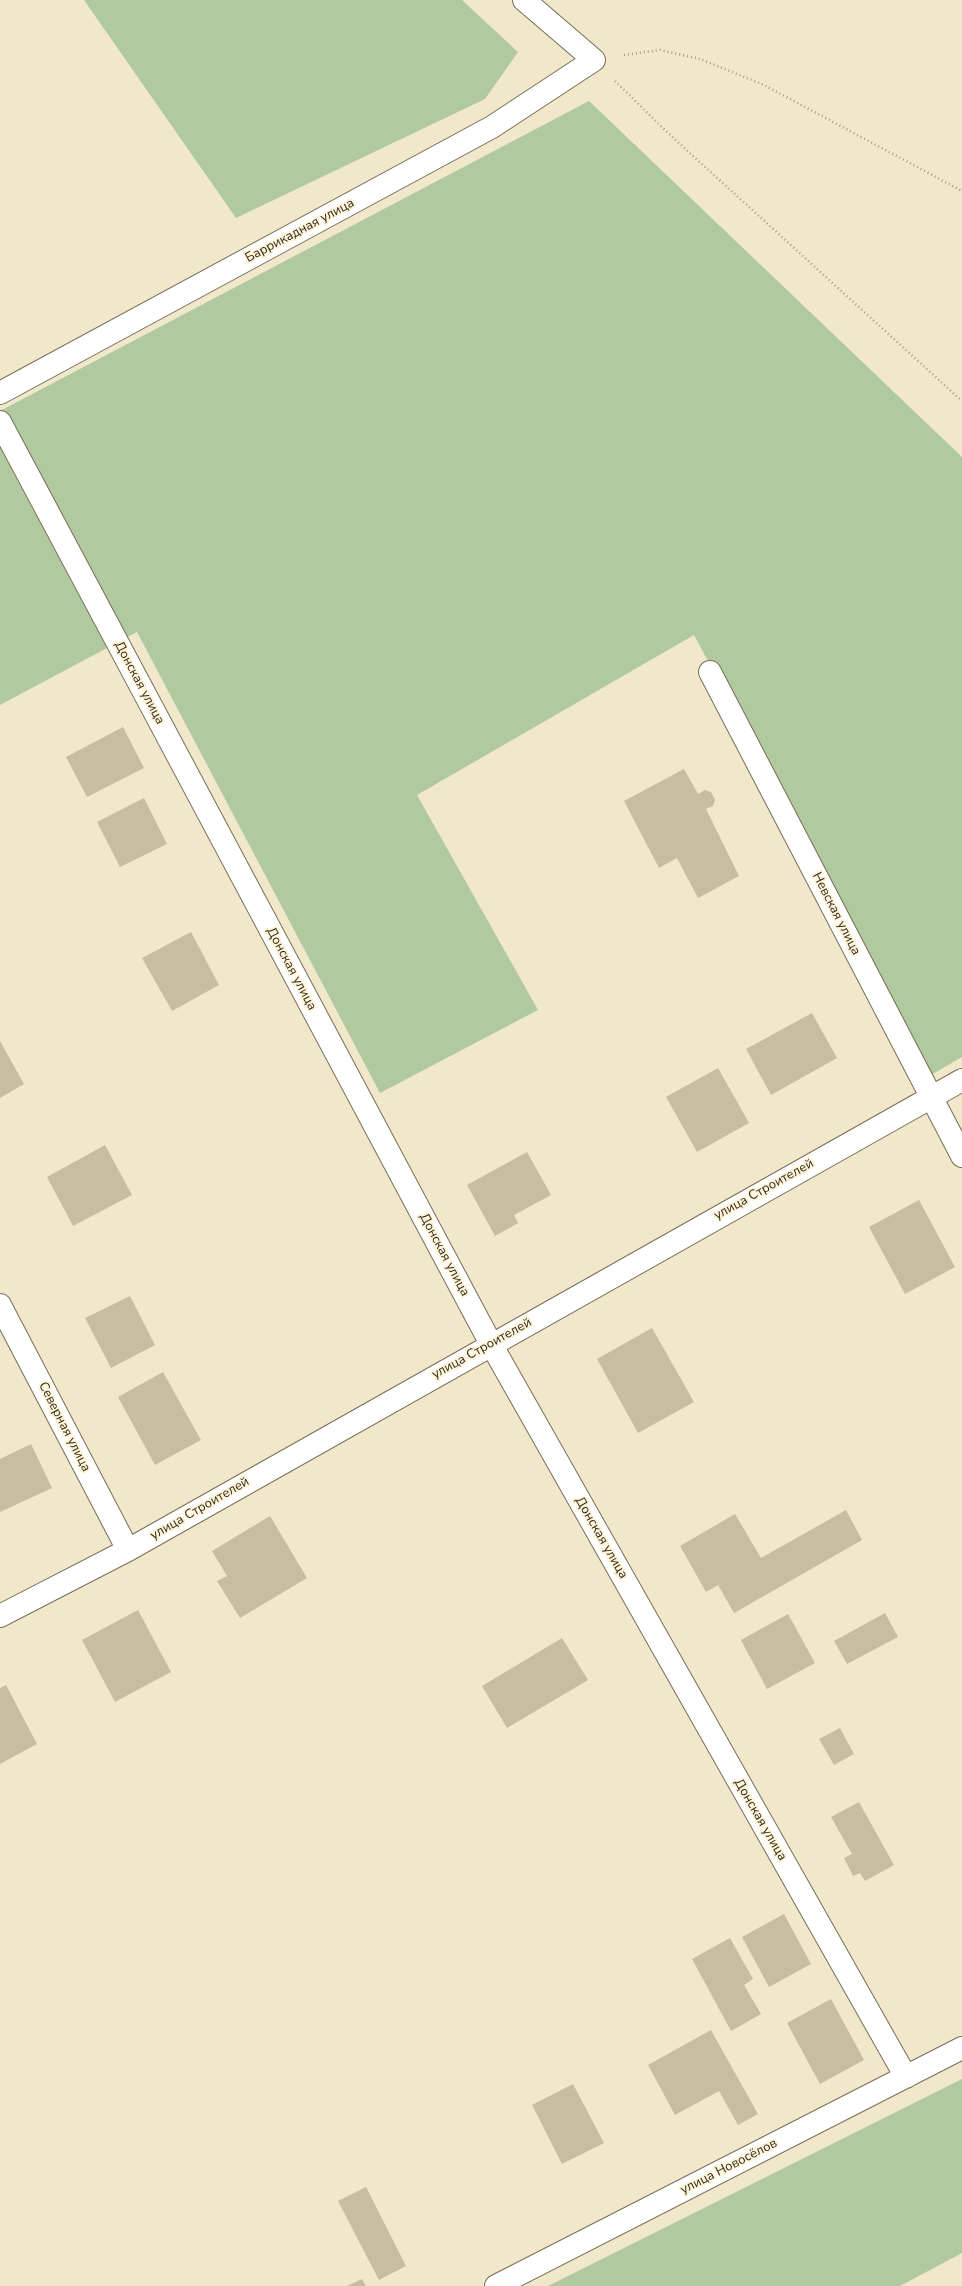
<!DOCTYPE html>
<html>
<head>
<meta charset="utf-8">
<style>
	body { margin:0 }
	canvas { display:block; background:#f1e7cb }
</style>
</head>
<body>
<canvas width="962" height="2286"></canvas>
<script>
const g = document.querySelector('canvas').getContext('2d');
g.lineJoin = 'round';
function paint(path, color) { g.fillStyle = color; g.fill(path, 'evenodd'); }
const toPath = rows => new Path2D(rows.map(r => 'M' + r).join(''));
function stroke(path, color, width, dash) { g.strokeStyle = color; g.lineWidth = width; g.lineCap = dash ? 'butt' : 'round'; g.setLineDash(dash || []); g.stroke(path); }
function write(font, color, halo, rows, align = 'center') {
  g.font = font + ' "Nunito Sans",sans-serif'; g.lineWidth = 4; g.setLineDash([]); g.textBaseline = 'middle'; g.strokeStyle = halo; g.fillStyle = color; for (const [text, x, y, turn = 0] of rows) {
    g.save(); g.translate(x, y); g.rotate((+turn || 0) * Math.PI / 180); g.textAlign = isNaN(turn) ? turn : align; if (halo) g.strokeText(text, 0, 0); g.fillText(text, 0, 0); g.restore();
  }
}
const green = toPath([
	[84,0,462,0,518,52,485,99,236,218],
	[589,101,962,457,962,1057,931,1075,694,635,417,795,538,1010,380,1093,137,632,0,705,0,411],
	[962,2079,962,2253,900,2286,548,2286]
]);
const building = toPath([
	[123,727,144,768,87,797,66,757],
	[684,769,698,794,705,790,711,792,715,800,713,806,706,809,739,876,698,898,677,858,659,868,624,801],
	[144,798,167,844,120,867,97,822],
	[191,932,219,985,172,1011,142,958],
	[812,1013,837,1058,771,1095,746,1049],
	[0,1041,24,1084,0,1098],
	[718,1068,749,1123,697,1152,666,1097],
	[105,1145,132,1195,73,1226,47,1177],
	[527,1152,551,1195,514,1215,518,1223,495,1236,467,1185],
	[919,1200,955,1267,905,1294,869,1227],
	[130,1296,155,1345,111,1368,85,1318],
	[652,1328,694,1402,638,1433,597,1359],
	[163,1372,201,1440,155,1465,118,1397],
	[31,1444,52,1488,0,1512,0,1459],
	[846,1510,862,1540,734,1613,718,1585,706,1592,680,1546,735,1514,761,1558],
	[270,1516,307,1578,240,1618,217,1581,227,1576,212,1551],
	[138,1610,171,1672,115,1702,82,1640],
	[885,1613,898,1637,847,1664,834,1641],
	[788,1614,815,1663,767,1689,741,1640],
	[562,1638,588,1680,507,1728,482,1686],
	[6,1685,37,1744,0,1764,0,1688],
	[840,1728,854,1754,834,1765,819,1739],
	[859,1802,894,1865,865,1881,860,1873,853,1876,844,1858,852,1854,831,1817],
	[784,1914,811,1964,769,1987,742,1937],
	[730,1938,753,1979,744,1985,761,2014,731,2031,692,1959],
	[831,1999,864,2060,820,2084,787,2023],
	[711,2030,758,2114,738,2125,719,2091,675,2115,648,2065],
	[573,2084,604,2143,562,2164,532,2105],
	[366,2187,406,2266,379,2280,338,2201],
	[362,2279,366,2286,347,2286]
]);
const path = toPath([
	[624,55,660,50,700,59,764,85,962,191],
	[615,81,669,134,962,401]
]);
const minor = toPath([
	[0,422,491,1344,906,2077],
	[710,672,962,1156],
	[0,1305,128,1550],
	[0,1616,128,1550,962,1080],
	[496,2286,962,2048]
]);
const tertiary = toPath([
	[0,393,492,127,594,60,524,0]
]);
const streetNames = [
	["Баррикадная улица",300,231,-28],
	["Донская улица",139,683,62],
	["Невская улица",836,914,63],
	["Донская улица",291,969,62],
	["улица Строителей",764,1190,-29],
	["Донская улица",444,1255,62],
	["улица Строителей",482,1349,-29],
	["Северная улица",64,1427,63],
	["улица Строителей",200,1509,-30],
	["Донская улица",601,1538,60],
	["Донская улица",760,1820,60],
	["улица Новосёлов",729,2167,-27]
];
paint(green, '#b1c99e');
paint(building, '#c7bda2');
stroke(minor, '#796f56', 24);
stroke(tertiary, '#796f56', 24);
stroke(path, '#a49c87', 2.5, [1, 3]);
stroke(minor, '#fff', 22);
stroke(tertiary, '#fff', 22);
write('13px', '#2e2a20', '#fff4d8', streetNames);
</script>
</body>
</html>
